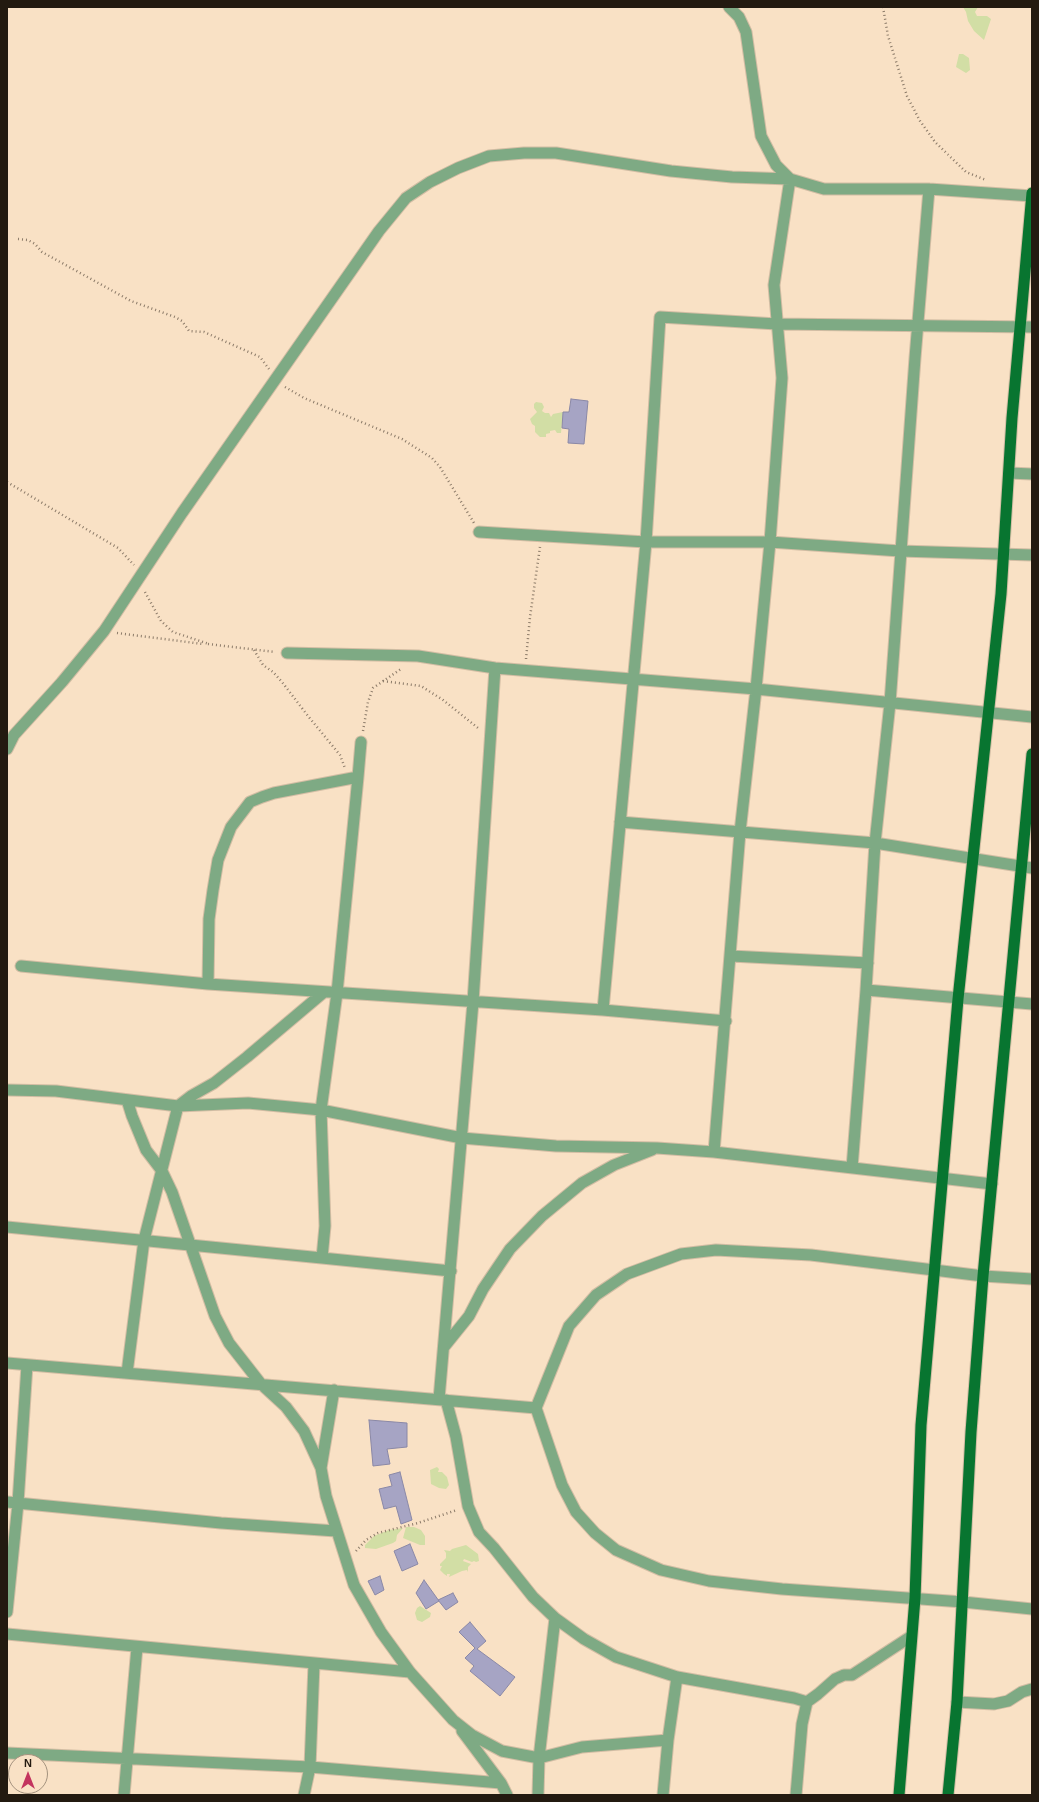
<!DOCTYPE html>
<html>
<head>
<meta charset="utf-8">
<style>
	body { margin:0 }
	#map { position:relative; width:1039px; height:1802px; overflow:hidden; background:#f9e1c5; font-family:Helvetica,sans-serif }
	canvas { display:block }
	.frame { position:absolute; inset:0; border:8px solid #231a10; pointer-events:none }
	.north { position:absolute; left:8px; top:1754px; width:40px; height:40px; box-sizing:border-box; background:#f9e1c5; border:1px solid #a3917d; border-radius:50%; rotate:0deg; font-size:11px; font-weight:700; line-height:16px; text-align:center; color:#231a10 }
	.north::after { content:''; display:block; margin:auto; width:14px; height:18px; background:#c3345e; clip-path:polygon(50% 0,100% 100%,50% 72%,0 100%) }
</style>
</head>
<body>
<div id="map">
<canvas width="1039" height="1802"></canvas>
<div class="frame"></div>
<div class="north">N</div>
</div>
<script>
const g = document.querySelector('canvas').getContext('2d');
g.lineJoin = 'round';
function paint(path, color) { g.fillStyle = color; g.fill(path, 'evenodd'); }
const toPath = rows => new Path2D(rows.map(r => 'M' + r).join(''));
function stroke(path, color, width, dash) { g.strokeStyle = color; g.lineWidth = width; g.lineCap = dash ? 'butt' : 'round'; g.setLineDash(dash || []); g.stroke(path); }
const green = toPath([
	[963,7,978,7,975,12,977,16,987,16,991,19,984,40,974,31,968,21,966,12],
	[959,54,963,54,969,58,970,70,966,73,956,67],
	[536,402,542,403,544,407,542,411,545,413,549,413,551,417,553,414,563,412,561,433,557,433,555,430,550,431,550,433,546,434,546,437,540,437,535,432,535,426,532,424,530,419,537,412,534,408,534,404],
	[437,1467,439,1469,438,1472,442,1472,447,1477,449,1485,446,1489,439,1488,431,1484,430,1470],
	[406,1527,414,1527,421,1530,425,1536,425,1545,420,1545,403,1538],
	[403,1528,397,1535,396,1541,393,1543,376,1549,365,1548,365,1545,374,1536,389,1530],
	[466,1545,478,1554,479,1561,476,1562,474,1561,472,1562,464,1559,463,1561,471,1564,468,1567,468,1572,467,1570,462,1571,449,1577,450,1574,447,1574,447,1576,444,1574,440,1570,442,1566,440,1566,440,1564,446,1558,446,1553,444,1550,450,1551,452,1549],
	[420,1606,431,1613,430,1617,422,1622,417,1620,415,1613,417,1608]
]);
const building = toPath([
	[571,399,588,401,584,444,568,443,569,429,562,428,563,412,569,412,571,399],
	[369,1420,407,1423,407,1447,387,1449,390,1464,373,1466,369,1420],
	[400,1472,412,1520,401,1524,396,1506,384,1509,379,1489,392,1486,389,1475,400,1472],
	[410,1544,418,1564,402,1571,394,1551,410,1544],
	[380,1576,384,1590,375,1595,368,1581,380,1576],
	[424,1580,439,1601,426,1609,416,1593,424,1580],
	[453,1593,458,1602,446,1610,438,1600,453,1593],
	[470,1622,486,1641,477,1649,515,1677,500,1696,470,1671,474,1666,465,1658,475,1648,459,1632,470,1622]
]);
const path = toPath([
	[883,7,888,36,907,96,920,121,935,142,966,172,986,180],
	[18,239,28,240,35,244,42,252,131,301,175,317,182,321,189,331,204,332,260,357,269,369],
	[285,387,304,398,402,439,432,458,440,467,474,523],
	[7,482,118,548,134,565],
	[145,592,161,621,173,632,209,644],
	[117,633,203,644],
	[208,644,275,652],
	[254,650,263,665,273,672,282,682,308,716,340,755,345,768],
	[526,659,530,617,540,547],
	[383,681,421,686,443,700,478,728],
	[363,731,368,702,373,688,401,669],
	[356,1551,366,1540,378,1533,418,1523,457,1510]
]);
const minor = toPath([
	[729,7,739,17,746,32,761,136,776,165,790,179],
	[1009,473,1032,474],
	[479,532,646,542,770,542,900,551,1032,555],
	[287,653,418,656,495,668,756,689,1032,717],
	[7,749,14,735,62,682,104,631,182,513,379,231,406,198,430,182,458,168,489,156,524,153,556,153,671,171,732,177,790,179,824,189,929,189,1032,196],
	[358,777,361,742],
	[620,822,875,843,1032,868],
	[731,956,868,963],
	[21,966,208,984,603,1010,726,1021],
	[866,990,1032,1004],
	[603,1010,646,542,660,317,777,324,1032,327],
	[7,1090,56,1091,178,1106,248,1103,321,1110,462,1138,556,1146,657,1148,714,1152,992,1184],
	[127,1100,132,1116,146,1150,162,1171,172,1192,215,1316,229,1343,261,1384,286,1407,304,1431,321,1468],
	[714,1152,740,832,756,689,770,542,782,378,774,285,790,179],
	[852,1168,866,990,875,843,890,703,915,358,929,189],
	[7,1227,322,1258,325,1226,321,1110,337,993,358,777,274,793,262,797,250,802,231,827,218,860,213,890,209,919,208,984],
	[322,1258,451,1271],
	[444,1347,469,1316,483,1289,510,1249,542,1216,582,1183,614,1165,652,1150],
	[7,1363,536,1408,562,1485,576,1512,595,1533,616,1550,661,1570,709,1581,782,1589,963,1602,1032,1609],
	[127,1373,144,1240,178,1106,191,1096,214,1083,247,1057,324,992],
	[334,1390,321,1468,326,1496,354,1585,381,1632,410,1672,453,1720,472,1735,502,1751,539,1758,582,1747,668,1740],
	[439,1399,473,1002,495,668],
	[446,1400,456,1437,468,1506,479,1532,494,1548,533,1597,555,1618,584,1639,616,1657,677,1677,794,1698,807,1702],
	[536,1408,569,1326,596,1295,627,1274,681,1254,716,1250,811,1255,983,1276,1032,1279],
	[7,1502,221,1523,336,1531],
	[7,1612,18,1503,27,1365],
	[7,1634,410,1672],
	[957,1702,994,1704,1008,1701,1022,1692,1032,1689],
	[462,1731,501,1783,507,1795],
	[7,1753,310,1767,501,1783],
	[124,1795,137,1647],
	[304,1795,310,1767,314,1664],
	[538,1795,539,1758,555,1618],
	[663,1795,668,1740,677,1677],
	[796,1795,802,1724,807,1702,818,1694,835,1679,844,1675,852,1675,910,1637]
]);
const primary = toPath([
	[899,1795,915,1598,921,1425,958,999,1001,594,1012,418,1032,193],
	[948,1795,957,1702,971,1432,983,1276,1032,754]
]);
paint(green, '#d2dea5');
paint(building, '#a6a4c4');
stroke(building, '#8a88a6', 1);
stroke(minor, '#d2bda4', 13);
stroke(primary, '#d2bda4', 13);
stroke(path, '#8c7b69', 2.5, [1, 3]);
stroke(minor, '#7eaa84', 11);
stroke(primary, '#087530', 11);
</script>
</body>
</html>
